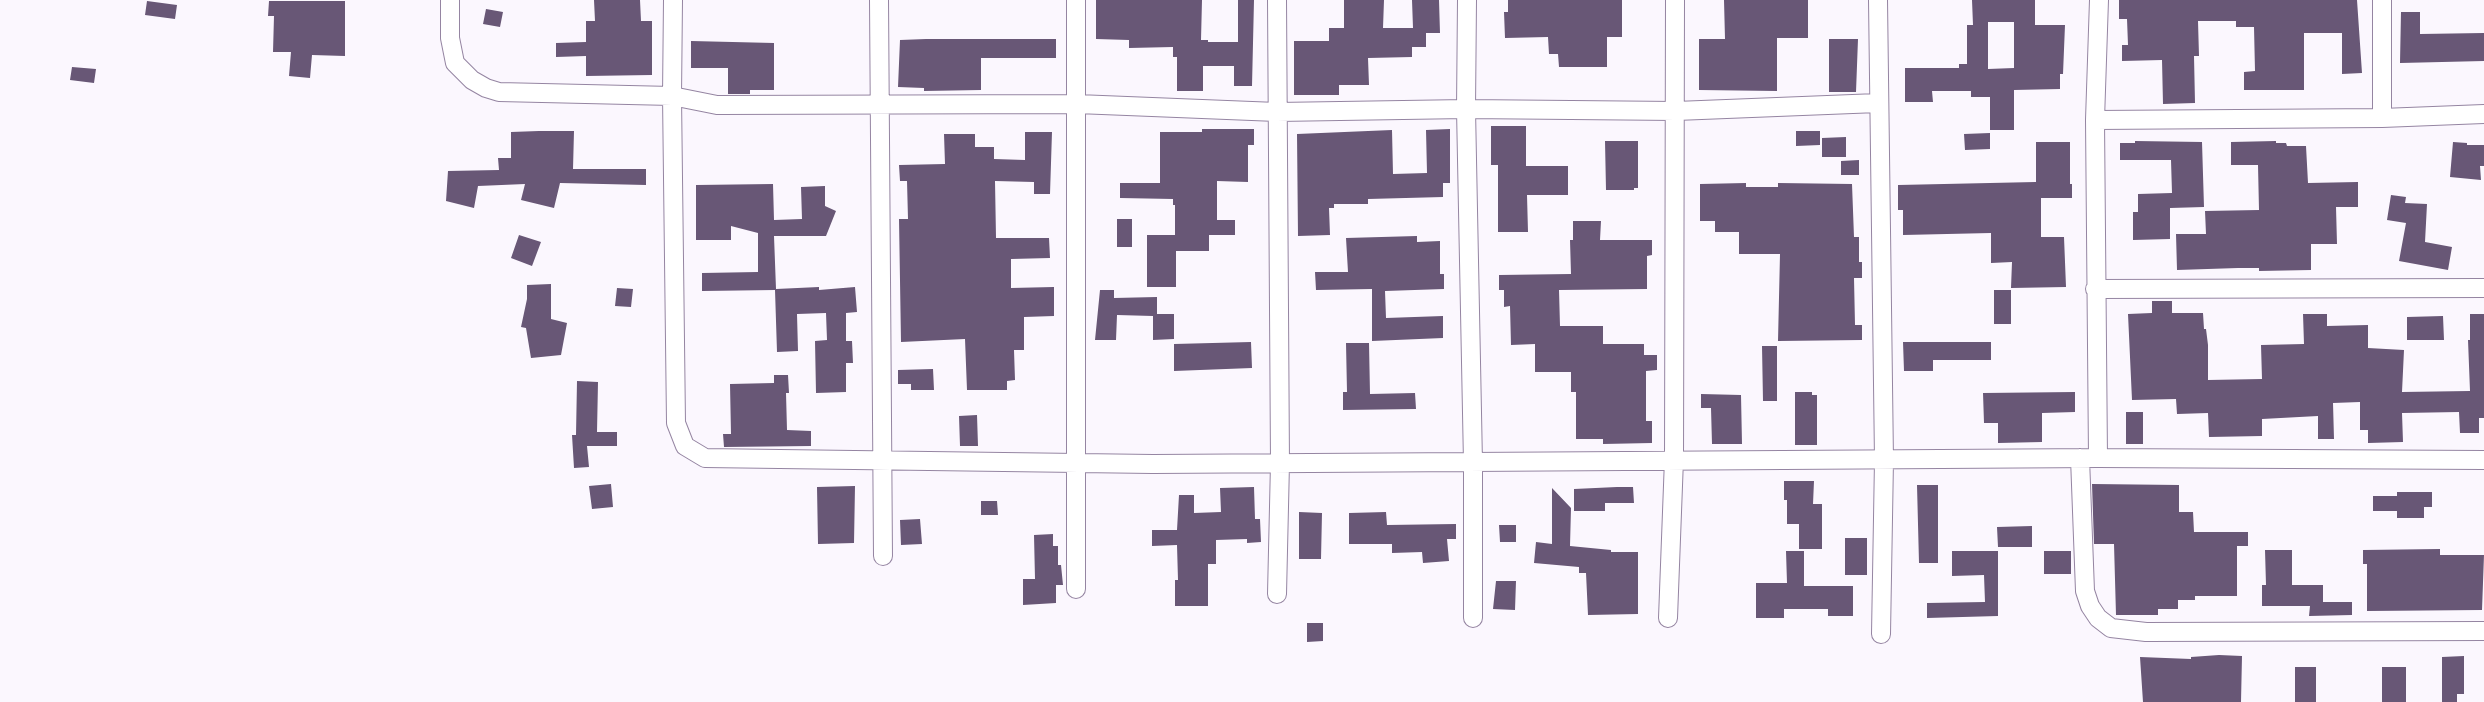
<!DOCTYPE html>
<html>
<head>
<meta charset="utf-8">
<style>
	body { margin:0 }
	canvas { display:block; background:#fbf7fe }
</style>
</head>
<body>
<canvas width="2484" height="702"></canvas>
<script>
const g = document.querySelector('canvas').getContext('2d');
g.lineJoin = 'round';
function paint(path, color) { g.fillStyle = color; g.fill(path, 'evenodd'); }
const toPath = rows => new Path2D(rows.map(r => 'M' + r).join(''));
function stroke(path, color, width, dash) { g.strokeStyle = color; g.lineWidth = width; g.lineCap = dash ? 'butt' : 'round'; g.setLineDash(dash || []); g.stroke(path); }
const building = toPath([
	[594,0,640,0,641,21,652,21,652,75,586,76,586,56,556,57,556,43,586,42,586,21,595,21],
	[1096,0,1202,0,1201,40,1208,40,1208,42,1238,42,1238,0,1254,0,1252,86,1234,86,1234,66,1203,66,1203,91,1177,91,1177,57,1173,57,1173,47,1129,48,1129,40,1096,39],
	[1344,0,1384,0,1383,28,1413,28,1412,0,1439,0,1440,33,1426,33,1426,47,1412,47,1412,57,1368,58,1369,85,1339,85,1339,95,1294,95,1294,41,1329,41,1329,28,1344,28],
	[1508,0,1622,0,1622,37,1607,37,1607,67,1559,67,1558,54,1549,54,1548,37,1505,38,1504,12,1508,12],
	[1724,0,1808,0,1808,38,1777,38,1777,91,1699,90,1699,39,1725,39],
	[1972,0,2035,0,2035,25,2065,25,2063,74,2060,74,2060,89,2014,90,2014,130,1990,130,1990,97,1971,97,1971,91,1932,91,1933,102,1905,102,1905,68,1959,68,1959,64,1967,64,1967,25,1973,25],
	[1988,22,2014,22,2014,68,1988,69],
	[2119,0,2357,0,2362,73,2342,74,2342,33,2304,33,2304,90,2244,90,2244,72,2255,71,2254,27,2236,27,2236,21,2198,21,2199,56,2194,56,2195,103,2163,104,2162,60,2122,61,2122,45,2128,45,2127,19,2119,19],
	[147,1,177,5,175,19,145,15],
	[269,1,345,1,345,56,312,55,310,78,289,76,291,52,273,52,274,16,268,16],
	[486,9,503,12,500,27,483,24],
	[2401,12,2420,12,2420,34,2484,33,2484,61,2400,63],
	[926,39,1056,39,1056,58,981,58,981,90,924,91,924,88,898,87,900,40],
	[1829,39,1858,39,1856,92,1829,92],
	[691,41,774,43,774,90,750,90,750,94,728,94,728,68,691,68],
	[72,67,96,69,94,83,70,80],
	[1491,126,1526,126,1526,166,1568,166,1568,195,1527,195,1528,232,1498,232,1498,165,1491,165],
	[1202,129,1254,129,1254,145,1248,145,1248,182,1217,181,1217,220,1235,220,1235,235,1209,235,1209,251,1176,251,1176,287,1147,287,1147,235,1175,235,1175,205,1173,205,1173,199,1120,198,1120,183,1160,183,1160,132,1202,132],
	[1450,129,1450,183,1443,183,1443,197,1368,199,1368,204,1334,204,1334,208,1329,208,1330,235,1298,236,1297,134,1392,130,1393,174,1427,173,1426,130],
	[539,131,574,131,573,169,646,169,646,185,560,183,554,208,521,200,525,184,478,186,474,208,446,201,448,171,499,170,498,158,511,158,511,132],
	[1796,131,1820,131,1820,145,1796,146],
	[1025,132,1052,132,1050,194,1034,194,1034,182,995,181,996,238,1049,238,1050,258,1011,259,1011,288,1054,287,1054,316,1024,317,1024,350,1014,350,1015,380,1007,381,1007,390,967,390,965,339,901,342,899,219,908,219,907,181,900,181,899,165,945,164,944,134,975,134,975,147,994,147,994,159,1025,160],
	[1990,133,1990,149,1965,150,1964,134],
	[1846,137,1846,157,1822,157,1822,138],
	[1605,141,1638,141,1638,188,1634,188,1634,190,1606,190],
	[2135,141,2202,142,2204,207,2170,208,2170,239,2133,240,2133,212,2138,212,2138,194,2172,193,2171,160,2120,160,2120,143,2135,143],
	[2276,141,2276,143,2286,143,2287,146,2306,146,2308,183,2358,182,2358,207,2336,207,2337,244,2311,244,2311,270,2259,271,2259,268,2238,268,2177,270,2176,234,2206,234,2205,211,2259,210,2258,165,2231,165,2231,142],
	[2036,142,2070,142,2070,184,2072,184,2072,198,2041,198,2041,237,2064,237,2066,287,2011,288,2012,262,1991,263,1991,233,1903,235,1903,210,1898,210,1898,185,2036,182],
	[2453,142,2467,143,2467,145,2484,145,2484,166,2480,166,2481,180,2450,177],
	[1859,160,1859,175,1841,175,1841,161],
	[1746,183,1746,187,1778,187,1778,183,1852,184,1854,237,1859,237,1859,262,1862,262,1862,278,1854,278,1855,325,1862,325,1862,340,1778,341,1780,254,1739,254,1739,232,1715,232,1715,221,1700,221,1700,184],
	[773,184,774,220,802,219,801,187,825,186,825,206,836,211,826,236,774,236,776,289,819,287,819,290,855,287,857,312,846,313,846,341,852,341,853,363,846,363,846,392,816,393,815,341,827,340,826,313,797,314,798,351,777,352,775,290,702,291,702,273,758,272,758,233,731,226,731,240,696,240,696,185],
	[2391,195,2406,197,2405,203,2427,204,2425,242,2452,247,2448,270,2399,261,2406,223,2387,220],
	[1117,219,1132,219,1132,247,1117,247],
	[1573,221,1601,221,1600,240,1652,240,1652,255,1647,256,1647,289,1559,290,1560,326,1603,326,1603,344,1644,344,1644,355,1657,355,1657,370,1646,371,1646,421,1652,421,1652,443,1603,444,1603,439,1576,439,1576,392,1571,392,1571,372,1535,372,1535,344,1511,345,1510,306,1504,307,1504,290,1499,290,1499,275,1571,274,1570,240,1573,240],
	[519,235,541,242,532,266,511,258],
	[1417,236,1417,242,1440,241,1440,274,1444,274,1444,289,1385,291,1386,318,1443,316,1443,338,1372,341,1372,289,1316,290,1315,272,1348,272,1346,238],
	[551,284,551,319,567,323,561,355,531,358,526,328,521,327,527,299,527,285],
	[617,288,633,289,631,307,615,306],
	[1100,290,1114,290,1114,298,1157,297,1157,314,1174,314,1174,339,1153,340,1153,316,1117,315,1116,340,1095,340],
	[1994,290,2011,290,2011,324,1994,324],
	[2152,301,2172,301,2172,313,2203,313,2204,329,2206,329,2208,345,2208,380,2262,379,2261,345,2304,344,2303,314,2327,314,2327,326,2368,325,2368,348,2404,350,2402,392,2470,391,2468,340,2470,340,2470,314,2484,314,2484,418,2479,418,2479,433,2460,433,2459,412,2402,413,2403,442,2368,443,2368,430,2360,430,2360,402,2333,403,2334,439,2318,439,2318,416,2262,419,2262,436,2209,437,2208,413,2177,414,2176,399,2132,400,2128,314,2152,313],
	[2443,316,2444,340,2407,340,2407,317],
	[1251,342,1252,368,1174,371,1174,344],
	[1903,342,1991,342,1991,360,1933,360,1933,371,1904,371],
	[1346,343,1369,343,1370,394,1415,393,1416,409,1343,410,1343,392,1347,392],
	[1762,346,1777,346,1777,401,1763,401],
	[933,369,934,390,911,390,911,384,898,384,898,370],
	[774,375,788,375,789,393,786,393,787,430,811,431,811,446,724,447,723,434,731,434,730,384,774,383],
	[577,381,598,382,597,432,617,432,617,446,587,446,589,467,574,468,572,435,576,435],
	[1795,392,1812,392,1812,395,1817,395,1817,445,1795,445],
	[2075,392,2075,412,2042,413,2042,442,1998,443,1998,423,1984,423,1983,393],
	[1701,394,1741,395,1742,444,1712,444,1711,408,1701,408],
	[2126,412,2143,412,2143,444,2126,444],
	[977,415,978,446,960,446,959,416],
	[1784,481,1814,481,1813,504,1822,504,1822,549,1799,549,1799,524,1787,524,1787,500,1784,500],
	[611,484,613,507,592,509,589,486],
	[2092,484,2179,485,2179,512,2193,512,2194,532,2248,532,2248,546,2237,546,2237,596,2195,596,2195,600,2178,600,2178,609,2158,609,2158,615,2116,615,2114,544,2094,544],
	[1917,485,1938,485,1938,563,1919,563],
	[855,486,854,543,818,544,817,487],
	[1254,487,1255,519,1260,519,1261,542,1247,543,1247,539,1216,540,1216,564,1208,564,1208,606,1175,606,1175,580,1178,580,1177,545,1152,546,1152,530,1177,530,1179,495,1194,495,1194,513,1221,512,1220,488],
	[1617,487,1633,487,1634,503,1605,503,1605,511,1574,511,1574,489],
	[1552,488,1571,508,1570,546,1611,550,1611,552,1638,552,1638,614,1588,615,1586,573,1579,573,1579,567,1534,563,1536,542,1552,544],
	[2397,492,2432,492,2432,507,2424,507,2424,518,2397,518,2397,511,2373,511,2373,496,2397,496],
	[981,501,997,501,998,515,981,515],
	[1299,512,1322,513,1321,559,1299,559],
	[1386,512,1387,525,1456,524,1456,539,1447,539,1449,561,1423,563,1422,552,1392,553,1392,544,1349,544,1349,513],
	[920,519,922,544,901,545,900,520],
	[1499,525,1516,525,1516,542,1500,542],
	[2032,526,2032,547,1998,547,1997,527],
	[1053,534,1053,546,1058,546,1058,565,1061,565,1063,585,1056,585,1056,603,1023,605,1023,579,1035,579,1034,535],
	[1845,538,1867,538,1867,575,1845,575],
	[2440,549,2440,555,2484,555,2482,610,2367,611,2367,564,2363,564,2363,550],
	[2265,550,2292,550,2292,585,2323,585,2323,602,2352,602,2352,615,2309,616,2310,606,2262,606,2262,585,2266,585],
	[1786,551,1804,551,1804,586,1853,586,1853,616,1828,616,1828,609,1784,609,1784,618,1756,618,1756,583,1787,583],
	[1952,551,1998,551,1998,616,1927,618,1927,603,1985,602,1984,575,1952,576],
	[2044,551,2071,551,2071,574,2044,574],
	[1496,581,1516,581,1515,610,1493,609],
	[1307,623,1323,623,1323,641,1307,642],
	[2219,655,2242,656,2241,702,2143,702,2140,657,2191,659,2191,657],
	[2464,656,2464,694,2457,694,2457,702,2442,702,2442,657],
	[2295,667,2316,667,2316,702,2295,702],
	[2382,667,2406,667,2406,702,2382,702]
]);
const street = toPath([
	[450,0,450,38,455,63,472,80,486,88,499,92,672,96,717,105,1077,104,1277,112,1466,109,1676,111,1878,103],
	[673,0,672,96,676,423,685,446,705,458,1153,464,2098,458,2484,460],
	[879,0,883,556],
	[1076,0,1076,589],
	[1277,0,1280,463,1277,594],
	[1467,0,1466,109,1473,463,1473,618],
	[1878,0,1884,460,1881,634],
	[2382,118,2382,0],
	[2095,120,2382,118,2484,114],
	[2095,289,2484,288],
	[2080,458,2085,591,2090,606,2098,618,2111,628,2146,632,2484,631],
	[2098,458,2095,120,2099,0],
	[1668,618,1674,459,1675,0]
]);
paint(building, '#685776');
stroke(street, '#9585a2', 20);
stroke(street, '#fff', 18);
</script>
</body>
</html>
